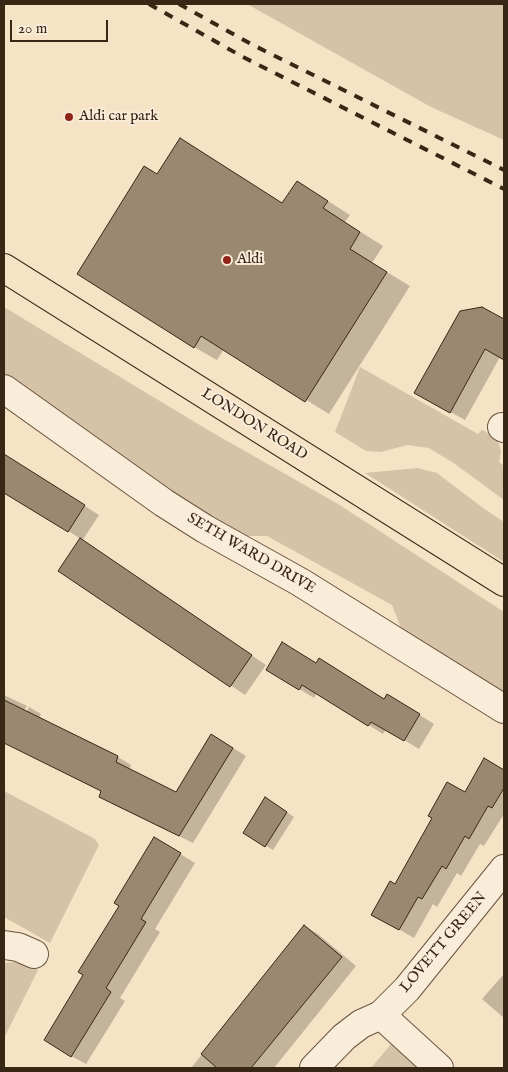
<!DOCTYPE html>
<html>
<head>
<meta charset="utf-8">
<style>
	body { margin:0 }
	#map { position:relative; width:508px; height:1072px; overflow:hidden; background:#f6e2c4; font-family:"IM FELL English",serif }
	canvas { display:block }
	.frame { position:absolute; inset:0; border:5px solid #392716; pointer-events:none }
	.scale { position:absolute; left:10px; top:20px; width:98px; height:22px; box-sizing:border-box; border:2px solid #392716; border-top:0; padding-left:6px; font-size:15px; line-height:18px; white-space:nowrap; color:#392716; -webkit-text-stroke:4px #f9ecd9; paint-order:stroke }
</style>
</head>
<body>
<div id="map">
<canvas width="508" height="1072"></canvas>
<div class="frame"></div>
<div class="scale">20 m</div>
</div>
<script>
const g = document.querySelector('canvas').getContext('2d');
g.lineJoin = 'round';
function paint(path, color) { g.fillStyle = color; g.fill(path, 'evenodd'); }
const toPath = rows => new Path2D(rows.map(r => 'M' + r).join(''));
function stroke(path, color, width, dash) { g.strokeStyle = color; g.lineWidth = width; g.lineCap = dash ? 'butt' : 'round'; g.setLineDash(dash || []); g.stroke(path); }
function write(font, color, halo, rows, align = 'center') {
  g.font = font + ' "IM FELL English",serif'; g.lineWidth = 4; g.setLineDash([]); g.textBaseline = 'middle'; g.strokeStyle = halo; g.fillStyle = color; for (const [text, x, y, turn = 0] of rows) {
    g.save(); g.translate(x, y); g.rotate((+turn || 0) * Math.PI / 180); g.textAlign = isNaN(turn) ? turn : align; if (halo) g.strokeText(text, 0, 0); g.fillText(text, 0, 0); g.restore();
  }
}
const green = toPath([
	[247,4,504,4,504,140,431,107],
	[4,307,208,430,338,504,504,612,504,697,401,628,392,605,267,536,242,536,165,489,65,416,4,375],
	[360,367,478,434,482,430,492,435,498,441,501,452,499,462,504,466,504,500,455,464,429,448,407,445,381,452,366,451,335,432],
	[417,468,437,473,483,508,504,522,504,562,365,473],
	[4,791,95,839,99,845,50,943,4,917],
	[22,961,38,970,4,1038,4,963],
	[392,1043,423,1068,371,1068]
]);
const shadow = toPath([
	[180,140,283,204,297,182,320,196,350,215,345,222,383,246,372,263,410,286,329,414,224,349,217,360,194,347,158,175],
	[482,308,504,320,504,359,500,357,465,420,416,393],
	[4,455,99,515,82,541,266,665,245,695,60,570,81,539,4,491],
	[316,664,385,700,402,704,434,724,419,749,386,729,383,734,317,693,314,698,268,670],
	[4,695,27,706,21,715,24,717,29,707,41,714,39,718,118,757,131,765,129,770,176,793,225,743,246,756,193,843,113,804,103,792,10,745,12,741,4,737],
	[485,760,504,771,504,814,484,846,480,844,461,876,457,873,437,907,433,904,414,938,373,914,465,794],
	[273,803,294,817,273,850,244,832],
	[169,847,195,863,155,929,160,932,120,998,125,1001,86,1064,71,1056],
	[305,926,319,935,356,966,274,1068,191,1068],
	[503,975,504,976,504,1018,482,999]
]);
const building = toPath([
	[180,138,282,203,297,181,328,201,323,208,360,232,350,249,387,272,305,402,201,336,194,348,77,274,144,166,157,174,180,138],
	[482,307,504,319,504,360,485,349,450,413,414,393,460,311,482,307],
	[4,454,85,505,68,532,4,493,4,454],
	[80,538,252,655,230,687,58,571,80,538],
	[282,642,316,663,319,658,384,699,387,694,420,714,404,741,371,722,368,726,302,685,299,690,266,670,282,642],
	[4,700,118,756,116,762,176,792,211,734,233,748,179,836,99,797,101,791,4,743,4,700],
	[484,758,504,770,504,788,492,808,488,806,469,839,465,836,446,869,442,866,422,899,418,897,399,930,371,915,390,881,395,884,432,818,428,816,447,782,465,792,484,758],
	[265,797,287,812,265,847,243,833,265,797],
	[154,837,181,853,141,919,146,922,106,988,111,992,71,1057,44,1040,83,975,78,972,119,906,114,903,154,837],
	[304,925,342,957,251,1068,217,1068,201,1054,304,925]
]);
const minor = toPath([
	[4,389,164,503,205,529,300,582,504,709],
	[502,427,504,428],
	[4,945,18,947,34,954],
	[381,1015,439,1068],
	[314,1068,344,1037,361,1024,381,1015,407,989,504,869]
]);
const trunk = toPath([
	[4,268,504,582]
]);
const rail = toPath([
	[149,4,243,57,504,189],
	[179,4,251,44,504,170]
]);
const markers = [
	[69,117,5,"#8f2418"],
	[227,260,5,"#8f2418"]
];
const poiNames = [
	["Aldi car park",79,117],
	["Aldi",237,260]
];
const streetNames = [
	["LONDON ROAD",254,425,32],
	["SETH WARD DRIVE",251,554,30],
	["LOVETT GREEN",444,943,-50]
];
paint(green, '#d6c2a6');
paint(shadow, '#0003');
paint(building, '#9b8870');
stroke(building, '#392716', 1);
stroke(minor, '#685642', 30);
stroke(trunk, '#392716', 30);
stroke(minor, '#f9ecd9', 28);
stroke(trunk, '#f6e2c4', 28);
stroke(rail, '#392716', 4, [9, 9]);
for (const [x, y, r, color] of markers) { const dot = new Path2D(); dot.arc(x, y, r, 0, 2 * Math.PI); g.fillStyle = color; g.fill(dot); stroke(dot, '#f9ecd9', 2); }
write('15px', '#392716', '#f9ecd9', poiNames, 'left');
write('15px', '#392716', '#f9ecd9', streetNames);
</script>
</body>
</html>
